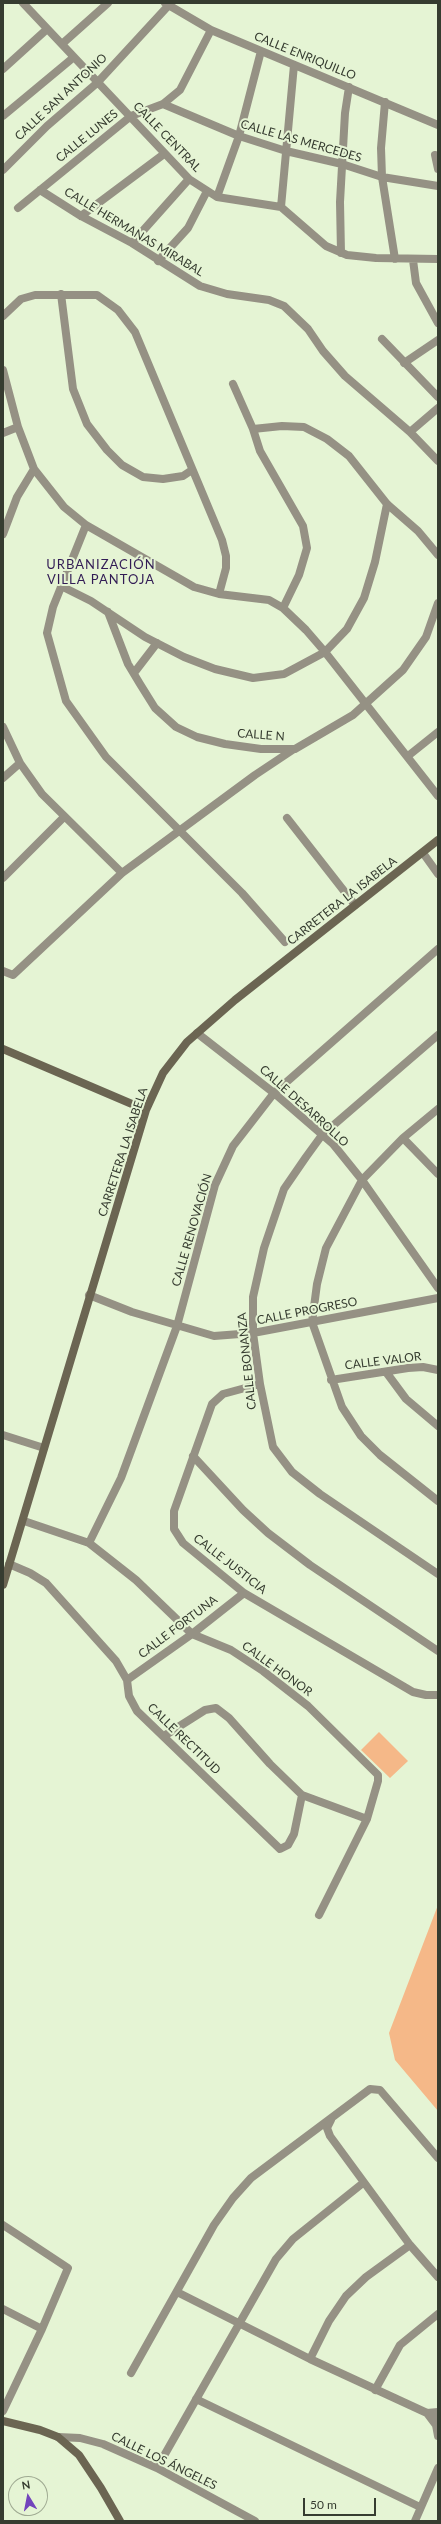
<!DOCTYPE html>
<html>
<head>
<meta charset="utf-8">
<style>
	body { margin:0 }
	#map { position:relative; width:441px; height:2524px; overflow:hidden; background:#e5f4d4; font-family:Lato,sans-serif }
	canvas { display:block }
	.frame { position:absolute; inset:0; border:4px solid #363c30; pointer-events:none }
	.north { position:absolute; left:8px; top:2476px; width:40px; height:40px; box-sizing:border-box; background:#e5f4d4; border:1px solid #9faa92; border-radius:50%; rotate:350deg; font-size:11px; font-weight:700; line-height:16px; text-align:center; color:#363c30 }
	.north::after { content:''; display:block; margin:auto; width:14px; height:18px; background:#7244bc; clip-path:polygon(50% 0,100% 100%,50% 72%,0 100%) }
	.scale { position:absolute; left:303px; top:2498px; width:73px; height:18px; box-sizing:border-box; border:2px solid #363c30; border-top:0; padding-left:5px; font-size:12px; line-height:14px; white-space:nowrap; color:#363c30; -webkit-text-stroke:3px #e5f4d4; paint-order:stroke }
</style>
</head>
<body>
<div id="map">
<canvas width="441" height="2524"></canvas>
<div class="frame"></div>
<div class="north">N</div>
<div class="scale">50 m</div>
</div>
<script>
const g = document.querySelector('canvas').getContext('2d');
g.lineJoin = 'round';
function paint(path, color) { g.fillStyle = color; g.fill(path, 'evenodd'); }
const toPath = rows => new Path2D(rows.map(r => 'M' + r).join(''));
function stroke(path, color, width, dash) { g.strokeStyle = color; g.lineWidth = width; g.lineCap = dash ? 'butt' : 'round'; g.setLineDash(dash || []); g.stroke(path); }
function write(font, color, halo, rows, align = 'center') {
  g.font = font + ' Lato,sans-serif'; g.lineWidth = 4; g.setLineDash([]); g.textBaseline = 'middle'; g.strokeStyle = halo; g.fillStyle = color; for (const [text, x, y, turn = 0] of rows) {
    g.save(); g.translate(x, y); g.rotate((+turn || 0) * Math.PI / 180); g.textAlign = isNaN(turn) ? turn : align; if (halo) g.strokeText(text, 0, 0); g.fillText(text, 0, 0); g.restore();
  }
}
const green = toPath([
	[379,1732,408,1761,390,1778,361,1750],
	[438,1905,438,2111,395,2060,389,2033]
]);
const street = toPath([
	[23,3,189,179,217,197,281,207,326,246,347,255,376,258,438,259],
	[165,3,211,30,438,125],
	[62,44,108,3],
	[3,69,46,30],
	[385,102,381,148,382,177,395,259],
	[163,104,239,136,286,151,342,164,382,177,438,186],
	[3,116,74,57],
	[435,155,438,169],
	[3,170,47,126,97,83,168,6],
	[40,190,81,216,132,243,200,286,227,294,269,300,284,306,308,329,323,351,345,376,410,432,438,461],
	[217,197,239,136,261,51],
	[281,207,294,65],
	[18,208,131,116,163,104,180,90,211,30],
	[81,216,164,154],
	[132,243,189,179],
	[341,253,340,202,345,113,349,87],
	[413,260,416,283,438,323],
	[158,261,188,228,207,191],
	[61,294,73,389,87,424,107,450,122,465,143,477,163,479,183,476,192,470],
	[3,316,21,299,35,295,97,295,118,310,135,332,222,540,226,556,226,568,219,594],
	[382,339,438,397],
	[404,363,438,340],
	[3,370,18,427,34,469,64,507,86,525,194,587,219,594,269,600,283,608,306,630,325,652,438,796],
	[233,384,253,429,260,451,303,526,307,548,299,575,283,608],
	[253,429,282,426,304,427,327,439,349,456,387,504,418,531,438,555],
	[410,432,438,408],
	[3,433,18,427],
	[86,525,53,607,47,633,66,701,106,757,242,893,285,942],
	[3,534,17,497,34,469],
	[61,586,91,601,145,637,184,657,215,669,253,678,284,674,325,652,347,629,364,598,375,562,387,504],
	[108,612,128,664,140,684,155,708,176,727,197,737,225,744,261,749,295,749,353,715,403,670,426,637,438,603],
	[134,673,157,643],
	[3,727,20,763,42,794,122,873],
	[408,756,438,732],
	[3,778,20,763],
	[287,818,355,905],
	[423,853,438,874],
	[3,878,64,817],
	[3,971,13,975,122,873,255,775,294,749],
	[197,1033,274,1093,333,1144,362,1180,438,1288],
	[438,1035,322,1135,306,1157,284,1189,264,1248,253,1297,253,1333,260,1384,273,1447,292,1472,320,1494,438,1574],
	[438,1109,403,1138,362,1180,326,1248,317,1284,312,1322,342,1407,361,1436,380,1455,438,1501],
	[403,1138,438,1174],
	[89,1295,132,1312,214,1336,253,1333,438,1298],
	[386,1372,406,1399,438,1426],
	[331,1380,408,1368,423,1367,438,1370],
	[260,1384,223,1394,212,1404,174,1511,174,1529,183,1543,244,1593,413,1692,426,1695,438,1695],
	[3,1435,44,1448],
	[193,1456,243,1510,268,1533,310,1565,438,1651],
	[24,1521,89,1543,136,1580,192,1634,231,1650,263,1671,308,1706,378,1775,378,1781,367,1819,319,1915],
	[89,1543,121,1478,177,1326,215,1185,233,1146,274,1093,438,949],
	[9,1564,30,1573,46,1583,116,1661,127,1680,129,1696,137,1711,280,1849,288,1845,294,1834,302,1795],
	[127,1680,192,1634,244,1593],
	[164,1736,205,1710,216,1708,229,1718,270,1764,302,1795,367,1819],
	[331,2120,327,2128,330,2136,410,2245,438,2277],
	[3,2225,68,2268,42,2329,3,2411],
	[177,2292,310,2359,427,2413,436,2425],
	[3,2309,42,2329],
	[310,2359,329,2321,346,2296,366,2277,410,2245],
	[131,2373,214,2225,233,2198,251,2178,370,2089,380,2090,438,2158],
	[375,2390,400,2345,438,2314],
	[196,2399,420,2507],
	[427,2413,438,2412],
	[438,2418,436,2425,438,2436],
	[58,2437,80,2438,103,2444,157,2468,255,2521],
	[157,2468,276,2259,293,2239,363,2183],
	[415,2521,438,2468]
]);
const secondary = toPath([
	[3,1049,146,1110],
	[3,1585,146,1110,163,1073,187,1042,235,1000,438,840],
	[3,2421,40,2430,58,2437,79,2455,101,2488,120,2521]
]);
const streetNames = [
	["CALLE ENRIQUILLO",305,56,22],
	["CALLE SAN ANTONIO",61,97,-43],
	["CALLE LUNES",87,136,-39],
	["CALLE CENTRAL",167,137,46],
	["CALLE LAS MERCEDES",301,141,16],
	["CALLE HERMANAS MIRABAL",134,232,31],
	["CALLE N",261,735,4],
	["CARRETERA LA ISABELA",342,901,-38],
	["CALLE DESARROLLO",304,1106,42],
	["CARRETERA LA ISABELA",123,1152,-72],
	["CALLE RENOVACIÓN",192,1230,-74],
	["CALLE PROGRESO",307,1311,-11],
	["CALLE BONANZA",247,1361,-96],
	["CALLE VALOR",383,1361,-7],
	["CALLE JUSTICIA",230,1564,38],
	["CALLE FORTUNA",178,1627,-37],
	["CALLE HONOR",277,1669,36],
	["CALLE RECTITUD",184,1739,44],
	["CALLE LOS ÁNGELES",164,2461,26]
];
const neighbourhoodNames = [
	["URBANIZACIÓN",101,565],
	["VILLA PANTOJA",101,580]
];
paint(green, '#f5b888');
stroke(street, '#959184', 8);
stroke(secondary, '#6b6552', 8);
write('12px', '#363c30', '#e5f4d4', streetNames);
g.letterSpacing = '1px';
write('13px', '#321c55', '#e5f4d4', neighbourhoodNames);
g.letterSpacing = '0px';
</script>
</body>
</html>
